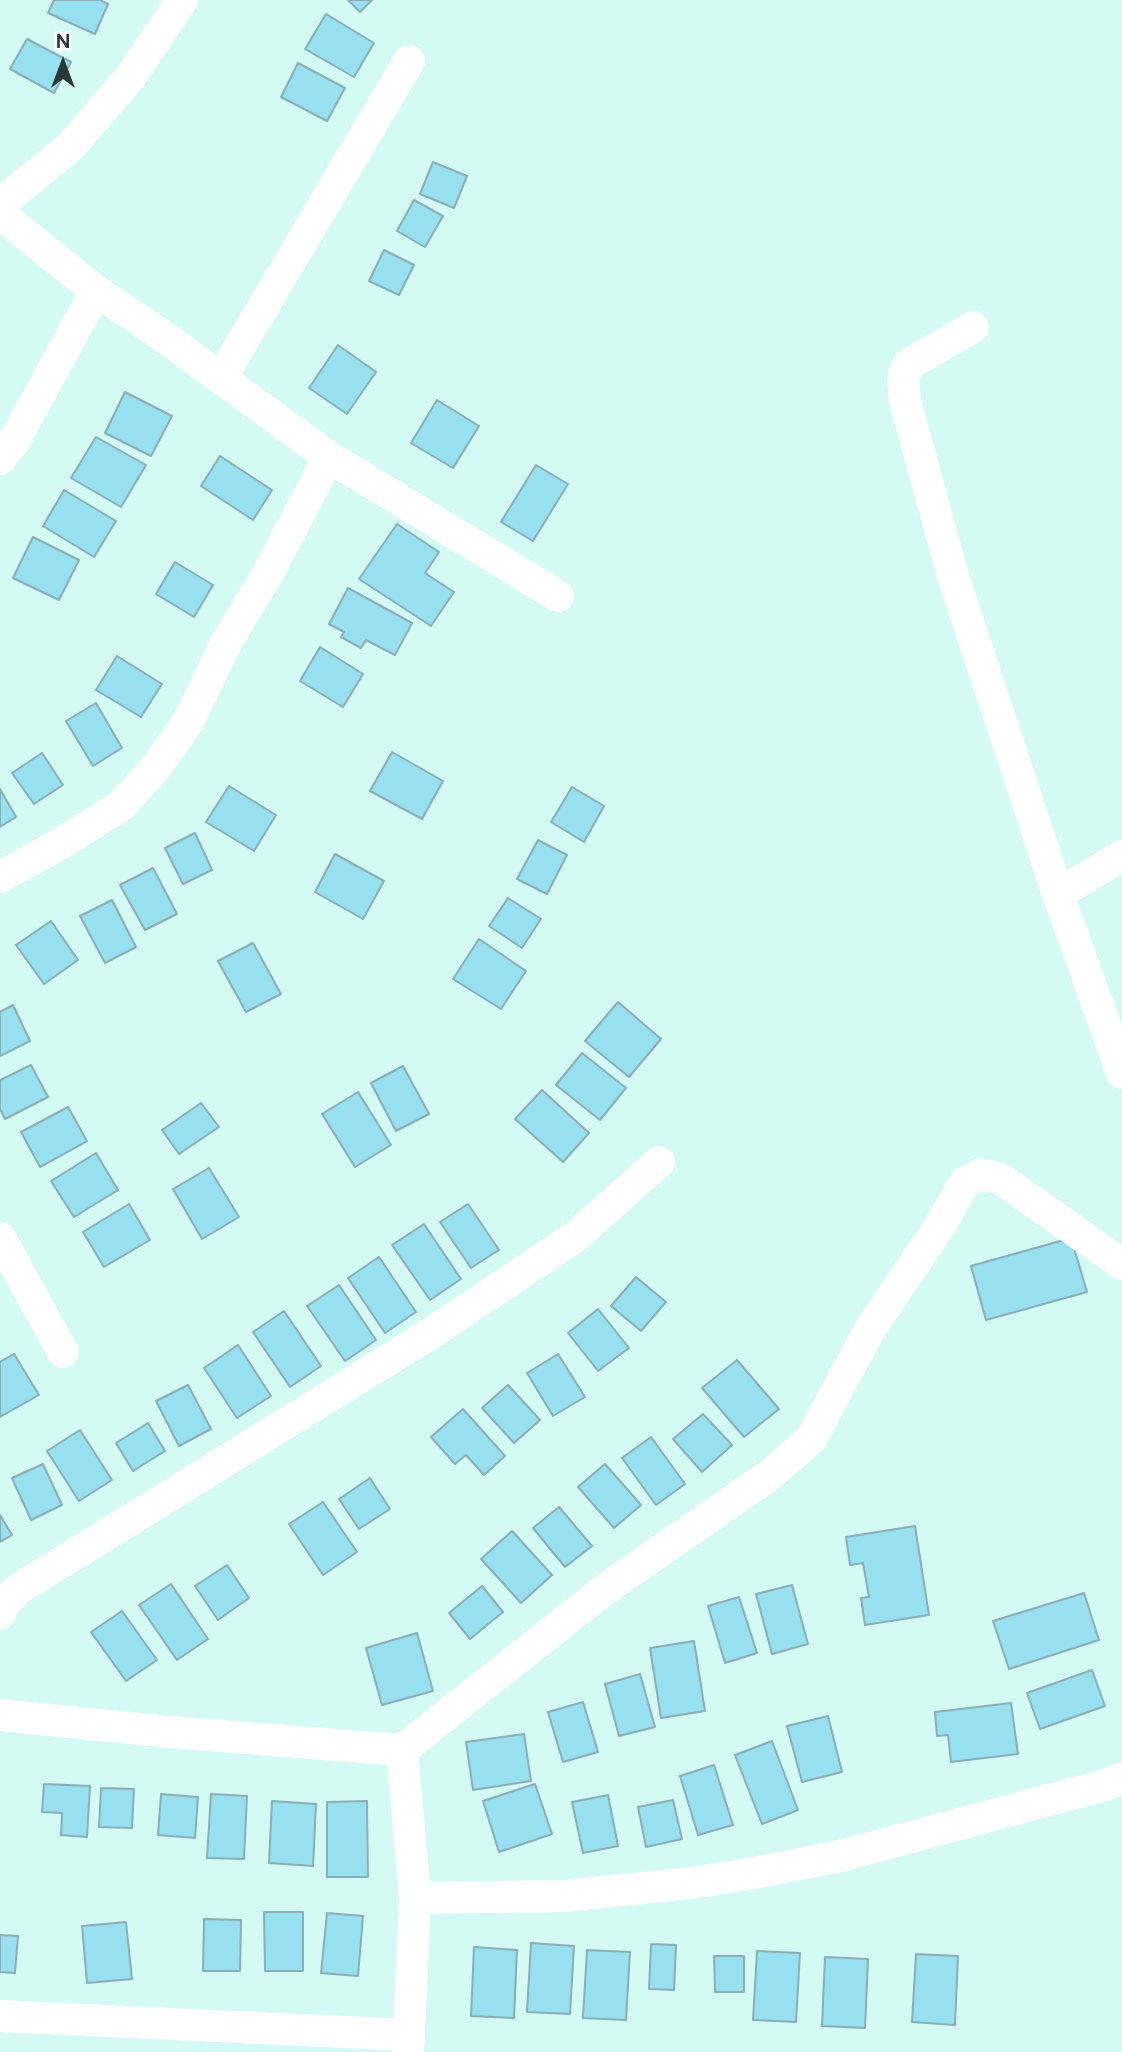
<!DOCTYPE html>
<html>
<head>
<meta charset="utf-8">
<style>
	body { margin:0 }
	#map { position:relative; width:1122px; height:2052px; overflow:hidden; background:#d4faf4; font-family:Figtree,sans-serif }
	canvas { display:block }
	.north { position:absolute; left:28px; top:28px; width:70px; height:70px; -webkit-text-stroke:5px #fff; paint-order:stroke; rotate:0deg; font-size:19px; font-weight:700; line-height:28px; text-align:center; color:#2a3937 }
	.north::after { content:''; display:block; margin:auto; width:24px; height:32px; background:#2a3937; clip-path:polygon(50% 0,100% 100%,50% 72%,0 100%) }
</style>
</head>
<body>
<div id="map">
<canvas width="1122" height="2052"></canvas>
<div class="north">N</div>
</div>
<script>
const g = document.querySelector('canvas').getContext('2d');
g.lineJoin = 'round';
function paint(path, color) { g.fillStyle = color; g.fill(path, 'evenodd'); }
const toPath = rows => new Path2D(rows.map(r => 'M' + r).join(''));
function stroke(path, color, width, dash) { g.strokeStyle = color; g.lineWidth = width; g.lineCap = dash ? 'butt' : 'round'; g.setLineDash(dash || []); g.stroke(path); }
const building = toPath([
	[54,0,100,0,108,4,95,34,48,13,54,0],
	[348,0,372,0,360,12,348,0],
	[326,14,374,43,354,77,305,49,326,14],
	[27,39,71,62,54,93,10,69,27,39],
	[298,63,345,88,327,121,281,97,298,63],
	[433,162,467,176,454,208,420,194,433,162],
	[414,200,443,216,425,247,397,231,414,200],
	[384,250,414,265,399,295,369,281,384,250],
	[338,345,376,372,347,414,309,388,338,345],
	[125,392,172,416,151,456,105,433,125,392],
	[437,400,479,426,453,468,411,443,437,400],
	[96,437,146,465,121,507,71,478,96,437],
	[220,456,272,490,253,520,201,486,220,456],
	[536,465,568,484,533,541,501,522,536,465],
	[64,490,116,521,94,557,43,526,64,490],
	[397,524,439,552,425,573,454,592,431,626,359,579,397,524],
	[33,537,79,560,59,600,13,578,33,537],
	[175,562,213,585,194,617,156,594,175,562],
	[348,588,412,623,395,655,366,640,361,648,341,637,344,632,329,624,348,588],
	[320,647,363,674,343,707,300,681,320,647],
	[117,656,162,684,141,717,96,690,117,656],
	[96,703,122,748,93,766,66,721,96,703],
	[392,752,443,781,422,819,370,791,392,752],
	[42,753,63,785,34,804,12,773,42,753],
	[229,786,276,815,254,851,206,822,229,786],
	[572,787,604,806,584,842,551,822,572,787],
	[0,789,16,817,0,827,0,789],
	[195,833,212,870,183,884,165,848,195,833],
	[538,840,567,855,547,894,517,879,538,840],
	[335,854,384,881,363,919,315,892,335,854],
	[153,868,177,914,145,930,120,885,153,868],
	[508,898,541,919,522,948,489,926,508,898],
	[112,900,136,947,105,963,80,916,112,900],
	[51,921,78,960,44,984,16,945,51,921],
	[479,939,526,971,501,1009,453,979,479,939],
	[253,943,281,994,246,1012,218,961,253,943],
	[618,1002,661,1039,629,1077,585,1041,618,1002],
	[13,1005,30,1041,0,1056,0,1012,13,1005],
	[582,1053,626,1088,600,1120,556,1085,582,1053],
	[31,1065,48,1097,5,1119,0,1109,0,1080,31,1065],
	[403,1066,429,1114,396,1131,371,1083,403,1066],
	[542,1090,589,1133,563,1162,515,1119,542,1090],
	[358,1092,391,1145,355,1167,322,1114,358,1092],
	[201,1103,219,1127,179,1154,162,1130,201,1103],
	[68,1107,87,1141,40,1167,21,1132,68,1107],
	[96,1153,118,1190,74,1217,51,1181,96,1153],
	[209,1168,239,1217,202,1239,173,1189,209,1168],
	[129,1204,150,1240,104,1267,83,1232,129,1204],
	[468,1204,499,1250,471,1268,440,1222,468,1204],
	[424,1224,461,1279,430,1300,392,1245,424,1224],
	[1071,1238,1087,1292,986,1320,971,1266,1071,1238],
	[379,1257,416,1312,385,1333,348,1278,379,1257],
	[636,1277,666,1302,641,1331,611,1306,636,1277],
	[339,1285,376,1340,345,1361,307,1306,339,1285],
	[598,1309,629,1348,598,1371,568,1333,598,1309],
	[284,1311,321,1366,290,1387,253,1332,284,1311],
	[238,1345,271,1396,237,1418,204,1368,238,1345],
	[14,1354,39,1395,0,1417,0,1362,14,1354],
	[558,1354,585,1397,553,1416,527,1373,558,1354],
	[737,1360,779,1409,744,1437,702,1388,737,1360],
	[188,1385,211,1429,179,1446,156,1401,188,1385],
	[508,1385,540,1420,514,1443,482,1408,508,1385],
	[463,1409,505,1456,484,1475,466,1455,455,1464,431,1437,463,1409],
	[703,1414,732,1445,702,1472,673,1439,703,1414],
	[148,1423,165,1451,133,1471,116,1443,148,1423],
	[80,1430,112,1480,79,1501,47,1451,80,1430],
	[651,1437,685,1484,656,1505,622,1458,651,1437],
	[43,1464,62,1505,31,1520,12,1478,43,1464],
	[605,1464,641,1505,614,1528,578,1487,605,1464],
	[370,1478,390,1509,359,1529,339,1499,370,1478],
	[323,1502,357,1552,323,1575,289,1524,323,1502],
	[559,1507,592,1546,565,1567,533,1528,559,1507],
	[0,1515,12,1535,0,1542,0,1515],
	[915,1526,929,1615,865,1625,861,1598,869,1597,863,1563,850,1565,846,1537,915,1526],
	[512,1531,552,1575,521,1603,481,1559,512,1531],
	[227,1565,249,1598,218,1620,195,1586,227,1565],
	[171,1584,208,1639,177,1660,139,1605,171,1584],
	[792,1585,808,1644,772,1654,756,1594,792,1585],
	[482,1586,503,1612,470,1639,449,1613,482,1586],
	[1084,1593,1099,1640,1009,1669,993,1621,1084,1593],
	[739,1597,757,1653,725,1663,708,1606,739,1597],
	[122,1611,157,1660,126,1681,91,1632,122,1611],
	[417,1633,433,1691,382,1705,366,1648,417,1633],
	[694,1641,705,1711,661,1718,650,1648,694,1641],
	[1092,1670,1105,1706,1040,1729,1027,1693,1092,1670],
	[640,1674,655,1727,619,1736,605,1684,640,1674],
	[583,1702,598,1752,563,1762,548,1712,583,1702],
	[1011,1703,1018,1754,951,1762,948,1735,937,1736,935,1712,1011,1703],
	[828,1716,842,1772,802,1782,787,1726,828,1716],
	[524,1734,531,1781,473,1790,466,1742,524,1734],
	[772,1741,798,1810,762,1824,735,1755,772,1741],
	[714,1765,733,1825,698,1835,680,1776,714,1765],
	[44,1784,90,1786,87,1837,61,1835,62,1813,42,1812,44,1784],
	[535,1784,552,1834,499,1852,483,1801,535,1784],
	[101,1788,134,1789,132,1828,99,1827,101,1788],
	[161,1794,198,1797,195,1838,158,1835,161,1794],
	[211,1794,247,1796,244,1859,207,1858,211,1794],
	[608,1795,618,1846,583,1853,572,1802,608,1795],
	[673,1800,682,1839,646,1847,638,1807,673,1800],
	[272,1801,316,1804,313,1866,269,1863,272,1801],
	[367,1801,368,1877,327,1877,327,1802,367,1801],
	[264,1912,303,1912,303,1971,265,1971,264,1912],
	[327,1913,363,1916,358,1976,321,1973,327,1913],
	[204,1919,241,1920,240,1971,203,1971,204,1919],
	[126,1922,132,1979,87,1983,82,1926,126,1922],
	[0,1935,18,1936,15,1973,0,1972,0,1935],
	[531,1943,574,1946,570,2014,527,2012,531,1943],
	[651,1944,676,1945,674,1990,649,1989,651,1944],
	[474,1947,517,1950,514,2018,471,2016,474,1947],
	[587,1950,630,1952,626,2020,583,2018,587,1950],
	[757,1951,800,1953,796,2022,753,2020,757,1951],
	[916,1954,958,1956,955,2025,912,2022,916,1954],
	[714,1956,744,1956,744,1992,715,1992,714,1956],
	[825,1957,868,1959,865,2028,822,2026,825,1957]
]);
const street = toPath([
	[0,204,70,147,131,76,182,0],
	[0,214,96,291,156,331,329,457,267,575,226,643,188,722,156,767,122,805,60,844,0,877],
	[973,327,908,365,903,377,905,401,953,576,1058,894,1122,1073],
	[221,378,409,61],
	[329,457,558,596],
	[0,459,13,443,96,291],
	[1058,894,1122,856],
	[0,1238,63,1352],
	[0,1614,2,1606,17,1590,433,1332,575,1237,659,1162],
	[0,1715,170,1732,402,1750,415,1898,408,2052],
	[402,1750,604,1590,771,1474,811,1439,870,1329,941,1224,965,1182,981,1174,1001,1179,1122,1264],
	[415,1898,563,1896,692,1883,759,1872,840,1856,1105,1785,1122,1778],
	[0,2016,409,2035]
]);
paint(building, '#97e0ef');
stroke(building, '#8aaeb5', 2);
stroke(street, '#fff', 32);
</script>
</body>
</html>
